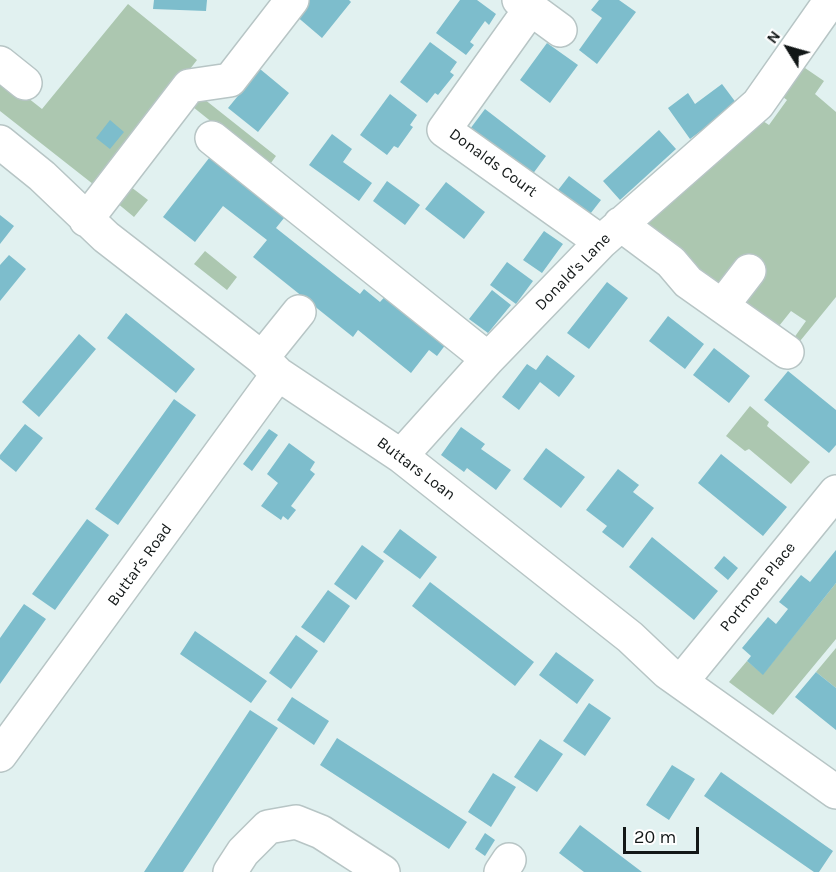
<!DOCTYPE html>
<style>
body{margin:0}
#map{position:relative;width:836px;height:872px;overflow:hidden;background:#e1f1f0;font-family:Karla,sans-serif}
canvas{display:block}
.north{position:absolute;left:758px;top:18px;width:60px;height:60px;-webkit-text-stroke:4px #fff;paint-order:stroke;rotate:307deg;font-size:16px;font-weight:700;line-height:24px;text-align:center;color:#121717}
.north::after{content:'';display:block;margin:auto;width:21px;height:27px;background:#121717;clip-path:polygon(50% 0,100% 100%,50% 72%,0 100%)}
.scale{position:absolute;left:623px;top:827px;width:76px;height:27px;box-sizing:border-box;border:3px solid #121717;border-top:0;padding-left:8px;font-size:18px;line-height:21px;white-space:nowrap;color:#121717;-webkit-text-stroke:4px #fff;paint-order:stroke}
</style>
<div id="map">
<canvas width="836" height="872"></canvas>
<div class="north">N</div>
<div class="scale">20 m</div>
</div>
<script>
const c = document.querySelector('canvas').getContext('2d');
c.lineJoin = 'round';
function paint(path, color) { c.fillStyle = color; c.fill(path, 'evenodd'); }
const toPath = rows => new Path2D(rows.map(r => 'M' + r).join(''));
function trace(path, color, width, dash) { c.strokeStyle = color; c.lineWidth = width; c.lineCap = dash ? 'butt' : 'round'; c.setLineDash(dash || []); c.stroke(path); }
function label(font, color, halo, rows, align = 'center') {
  c.font = font + ' Karla,sans-serif'; c.lineWidth = 4.5; c.setLineDash([]); c.textBaseline = 'middle'; c.strokeStyle = halo; c.fillStyle = color; for (const [text, x, y, turn = 0] of rows) {
    c.save(); c.translate(x, y); c.rotate((+turn || 0) * Math.PI / 180); c.textAlign = isNaN(turn) ? turn : align; if (halo) c.strokeText(text, 0, 0); c.fillText(text, 0, 0); c.restore();
  }
}
paint(toPath([
 [128,4,197,60,98,188,0,111,0,76,42,109],
 [805,68,824,81,815,94,836,112,836,297,796,346,791,342,806,321,791,311,779,326,747,303,749,288,708,282,643,228,722,155,757,117,769,125,787,100,776,92,788,75],
 [204,99,276,156,268,167,193,107,131,187,148,200,134,217,111,198,185,104],
 [205,251,237,277,227,290,194,264],
 [750,406,769,422,767,426,810,462,791,484,749,449,745,451,726,436],
 [836,583,836,639,773,715,729,682,747,661,763,674],
 [836,648,836,688,816,672]
]), '#acc7b0');
paint(toPath([
 [154,0,207,0,206,11,153,9],
 [307,0,349,0,351,2,322,38,295,15],
 [460,0,477,0,496,14,489,25,485,21,470,42,474,45,466,55,436,33],
 [599,0,619,0,636,12,597,64,579,50,602,18,591,10],
 [430,42,457,62,450,72,454,75,438,95,435,93,427,103,400,82],
 [547,43,578,65,550,103,520,80],
 [260,69,289,93,258,132,228,108],
 [722,84,737,104,690,139,668,108,688,93,695,104],
 [390,94,417,115,410,125,413,127,398,148,394,146,387,155,360,135],
 [485,109,546,156,532,175,470,129],
 [110,120,124,132,110,149,96,138],
 [659,130,676,149,620,200,603,181],
 [332,134,352,149,343,162,372,183,359,201,309,165],
 [213,153,292,208,276,228,343,281,360,294,364,289,380,302,389,292,449,340,437,356,429,350,411,373,358,330,353,337,253,257,267,240,223,206,195,242,163,217],
 [569,176,601,200,587,218,555,194],
 [387,181,420,205,405,225,373,201],
 [446,182,485,212,464,239,425,209],
 [0,215,14,226,0,244],
 [544,231,563,244,542,273,523,260],
 [9,255,26,269,0,301,0,265],
 [507,262,533,281,516,304,490,285],
 [607,282,628,298,589,349,567,333],
 [492,290,511,305,488,333,469,319],
 [126,313,195,369,176,393,107,338],
 [668,316,704,344,685,369,649,341],
 [79,334,96,349,39,417,22,402],
 [714,348,750,376,729,403,693,375],
 [547,355,575,376,559,397,540,382,519,410,502,397,527,364,536,370],
 [788,371,836,410,836,445,829,453,764,400],
 [174,399,196,415,118,525,95,509],
 [25,424,43,438,16,472,0,459,0,455],
 [461,427,485,444,481,449,511,470,496,490,467,468,464,472,441,455],
 [269,429,278,435,252,471,243,464],
 [289,443,315,462,310,470,315,474,291,506,296,510,288,520,283,516,281,520,261,506,278,483,267,474],
 [546,448,585,477,561,508,523,479],
 [721,454,787,507,763,536,698,483],
 [618,469,639,485,633,492,654,508,623,548,602,532,607,526,586,510],
 [87,519,109,535,55,610,32,594],
 [400,529,437,557,420,579,383,552],
 [652,537,718,591,694,620,629,567],
 [362,545,384,561,356,600,334,584],
 [836,550,836,583,763,675,747,661,751,656,742,648,768,617,776,624,788,609,779,602,801,575,810,582],
 [724,556,738,568,728,580,714,568],
 [430,582,534,662,515,686,412,606],
 [328,590,350,606,324,643,301,627],
 [24,604,46,619,0,684,0,638],
 [195,631,267,681,251,703,180,654],
 [296,635,318,651,291,689,269,673],
 [556,652,594,680,577,704,539,675],
 [816,672,836,688,836,730,795,697],
 [292,697,329,721,314,745,277,720],
 [589,703,611,718,585,756,563,741],
 [250,710,278,728,183,872,144,872],
 [337,738,467,822,449,849,320,765],
 [540,739,563,754,537,792,514,777],
 [672,765,695,779,669,820,646,805],
 [721,772,833,851,819,872,814,872,704,796],
 [493,773,516,787,491,827,468,812],
 [580,825,642,872,584,872,559,853],
 [485,833,495,840,485,856,475,849]
]), '#7dbdcc');
const minor = toPath([
 [519,0,560,30],
 [531,8,444,130,601,242],
 [0,63,25,83],
 [212,138,488,359],
 [0,142,42,176,106,237,262,358,278,374,401,456,630,637,667,672,836,792],
 [86,220,189,86,230,80,292,0],
 [620,224,671,262,688,282,787,352],
 [722,306,749,271],
 [262,358,299,312],
 [401,456,488,359,601,242,758,104,831,0],
 [681,682,836,492],
 [0,755,278,374],
 [230,872,243,852,268,827,296,822,321,832,383,872],
 [501,872,509,860]
]);
trace(minor, '#b7c5c5', 36);
trace(minor, '#fff', 33);
label('16px', '#121717', '#fff', [
 ["Donalds Court",493,163,36],
 ["Donald's Lane",573,272,-46],
 ["Buttars Loan",416,469,37],
 ["Buttar's Road",140,565,-54],
 ["Portmore Place",758,587,-51]
]);
</script>
